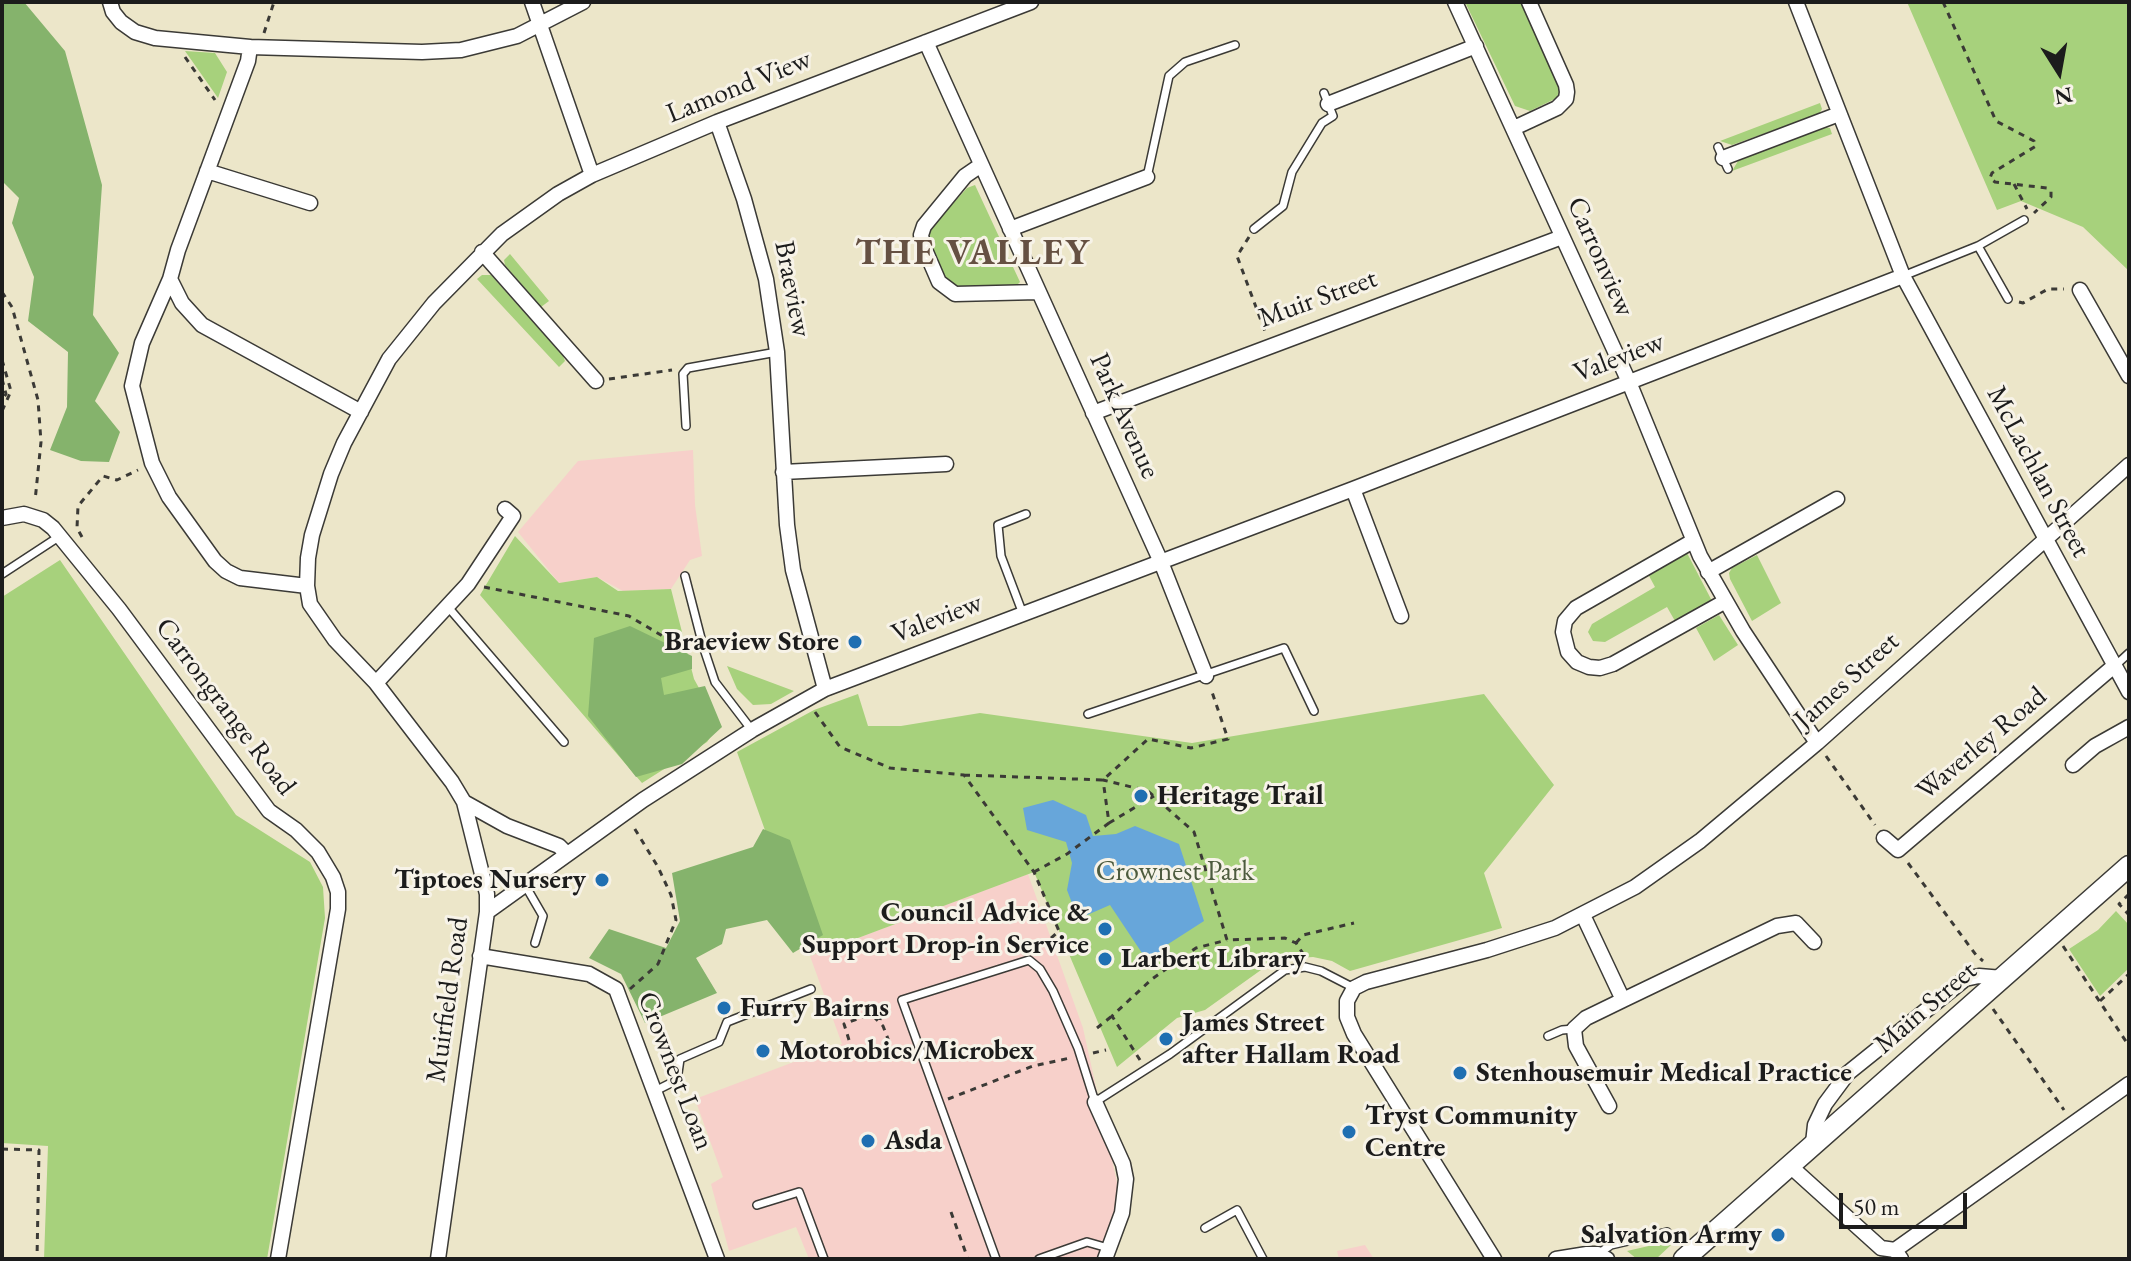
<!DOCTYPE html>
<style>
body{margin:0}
#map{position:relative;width:2131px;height:1261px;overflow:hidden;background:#ece6c9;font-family:"EB Garamond",serif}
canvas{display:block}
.frame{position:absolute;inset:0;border:4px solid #1c1c1c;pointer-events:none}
.north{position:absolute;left:2019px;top:32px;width:80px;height:80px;-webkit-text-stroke:6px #f7f3e8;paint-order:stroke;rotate:169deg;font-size:22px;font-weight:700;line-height:32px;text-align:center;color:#1c1c1c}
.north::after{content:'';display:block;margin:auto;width:28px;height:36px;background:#1c1c1c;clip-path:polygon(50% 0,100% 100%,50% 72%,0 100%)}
.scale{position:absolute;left:1839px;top:1193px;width:128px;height:36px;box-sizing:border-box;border:4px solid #1c1c1c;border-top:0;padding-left:10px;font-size:24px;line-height:28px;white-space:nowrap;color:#1c1c1c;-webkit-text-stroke:6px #f7f3e8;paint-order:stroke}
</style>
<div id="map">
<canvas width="2131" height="1261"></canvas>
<div class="frame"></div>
<div class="north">N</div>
<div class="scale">50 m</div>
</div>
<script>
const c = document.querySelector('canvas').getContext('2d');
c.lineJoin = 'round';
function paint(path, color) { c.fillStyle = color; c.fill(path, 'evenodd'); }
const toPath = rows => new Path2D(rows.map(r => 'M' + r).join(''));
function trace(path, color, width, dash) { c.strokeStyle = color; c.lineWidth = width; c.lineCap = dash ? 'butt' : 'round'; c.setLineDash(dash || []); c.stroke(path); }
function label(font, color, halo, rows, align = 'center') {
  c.font = font + ' "EB Garamond",serif'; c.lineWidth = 6; c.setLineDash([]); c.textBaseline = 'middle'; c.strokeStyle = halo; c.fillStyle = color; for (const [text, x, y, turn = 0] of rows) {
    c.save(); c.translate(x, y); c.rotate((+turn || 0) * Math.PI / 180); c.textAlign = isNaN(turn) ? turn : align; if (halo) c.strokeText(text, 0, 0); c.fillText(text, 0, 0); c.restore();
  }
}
paint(toPath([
 [693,450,695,505,702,556,690,560,671,589,623,591,597,577,559,583,518,532,578,461],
 [1028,874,1083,1028,1118,1187,1109,1259,809,1259,796,1227,729,1251,711,1184,723,1177,695,1099,842,1044,810,956],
 [1365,1245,1374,1259,1339,1259,1337,1251]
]), '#f7d0ca');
paint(toPath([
 [1465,2,1521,2,1559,86,1559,97,1530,111,1515,106],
 [1907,2,2129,2,2129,271,2083,227,2021,201,1997,210],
 [185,51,215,53,227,72,218,98],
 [1820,103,1822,109,1819,114,1732,145,1720,141],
 [1824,127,1830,128,1832,134,1732,171,1738,161],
 [975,185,1020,282,1016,286,955,287,943,277,929,241,929,234,932,227,967,188],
 [510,254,549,301,541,307,505,265,504,260],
 [482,275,491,275,563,356,565,361,559,367,477,279],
 [515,536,559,583,597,577,618,591,671,589,694,679,715,717,714,732,707,742,642,783,480,595],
 [1687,553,1712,601,1675,621,1667,607,1605,642,1593,641,1588,632,1592,624,1655,587,1648,574],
 [1757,555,1781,603,1752,621,1730,579,1729,573,1732,568],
 [60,560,236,815,310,862,323,887,325,918,267,1259,44,1259,48,1146,2,1143,2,597],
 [1719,615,1738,645,1714,661,1696,628],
 [727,666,794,691,771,704,753,705,737,689],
 [858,694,868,726,901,726,980,713,1192,743,1484,694,1554,785,1484,873,1502,928,1350,971,1332,961,1313,957,1284,959,1261,970,1205,1010,1177,1018,1117,1067,1034,872,810,956,737,752,814,710],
 [2116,911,2129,925,2129,968,2100,996,2069,949,2098,930],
 [1666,1242,1671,1245,1656,1259,1637,1259,1627,1251]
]), '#a7d17c');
paint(toPath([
 [2,2,24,2,65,51,102,185,93,315,119,353,95,401,120,432,109,462,81,461,50,450,67,407,68,352,28,321,34,277,12,223,19,198,2,181],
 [630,626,692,656,692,669,661,678,664,695,705,686,722,727,682,764,636,777,588,716,594,638],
 [763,829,790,840,823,935,793,953,767,920,726,929,722,944,696,958,717,993,645,1023,621,974,589,958,609,929,666,948,680,921,672,873,753,847]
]), '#85b36c');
paint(toPath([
 [1053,800,1086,815,1093,836,1116,834,1135,826,1179,844,1204,921,1162,948,1152,968,1110,905,1078,919,1067,890,1072,863,1066,842,1027,830,1023,808]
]), '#67a6da');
const lane = toPath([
 [1718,147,1728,169],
 [1147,177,1169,76,1185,62,1235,45],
 [1254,229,1283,206,1292,172,1322,123,1333,116,1324,93],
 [1978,246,2008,299],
 [1903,276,1978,246,2024,220],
 [686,426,683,374,688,368,777,352],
 [2,574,60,536],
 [685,576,703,646,715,682,751,729],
 [448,607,564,742],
 [1023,614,1001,556,998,525,1026,514],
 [2116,665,2129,653],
 [1088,714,1284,648,1314,711],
 [525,885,543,916,535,943],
 [1548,1036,1562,1030,1574,1029],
 [655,1091,677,1080,680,1059,719,1042,727,1022,811,989],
 [757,1205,799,1192,824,1259],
 [1205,1228,1237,1210,1263,1259],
 [1598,1254,1611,1245,1667,1232],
 [996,1259,902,1000,1029,960,1040,969,1053,991,1078,1048,1095,1102,1170,1054,1285,970,1305,967,1321,971,1354,988],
 [1039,1259,1087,1242,1108,1248]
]);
const street = toPath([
 [110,2,113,12,121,22,135,32,155,38,250,47,422,52,461,50,517,36,583,2],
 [532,2,592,175],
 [1455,2,1629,382,1700,556,1743,631,1817,743],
 [1796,2,1903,276,2129,692],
 [926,42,1161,562,1206,676],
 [250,47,248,61,178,250,170,279,182,303,202,325,361,412],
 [1328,104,1476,46],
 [717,122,744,199,766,279,777,352,787,525,793,570,825,689],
 [1514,128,1557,108,1566,99,1567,92,1566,85,1529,2],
 [1723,158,1839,114],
 [981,165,965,176,924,226,921,235,923,245,939,282,955,294,1038,292],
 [207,171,310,203],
 [1010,229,1147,177],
 [482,252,596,381],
 [170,279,142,343,132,386,152,463,169,497,215,561,226,571,240,578,307,586],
 [2080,290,2129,376],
 [1093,413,1562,237],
 [783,472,946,464],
 [1353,489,1401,616],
 [2,518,24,514,43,520,53,528,119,609,269,811,296,830,318,852,333,877,338,892,338,909,278,1259],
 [1693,541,1576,608,1565,621,1563,632,1568,652,1577,662,1589,667,1600,668,1613,664,1724,602],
 [1708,572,1837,499],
 [376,683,468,584,513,516,505,509],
 [2073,765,2095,746,2129,727],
 [464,802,507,826,559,846,567,854],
 [1884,838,1898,850,2114,666],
 [487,912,643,800,752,730,825,689,1353,489,1903,276],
 [1583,915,1623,1000,1777,926,1796,923,1814,942],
 [480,956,589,974,616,989,717,1259],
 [1095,1102,1123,1164,1126,1179,1122,1213,1105,1259],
 [1609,1106,1576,1046,1574,1029,1586,1018,1623,1000],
 [1813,1143,1815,1125,1825,1104,1848,1073,1965,979,1979,976,2003,978],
 [1789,1165,1881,1248,1895,1250,1901,1259],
 [1895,1250,2129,1084],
 [438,1259,487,912,487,894,464,802,452,782,376,683,335,640,310,604,307,586,308,558,312,535,331,474,344,443,389,359,434,303,502,234,558,194,592,175,717,122,1031,2],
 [1494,1259,1354,1034,1347,1017,1347,1001,1354,988,1366,982,1487,950,1555,928,1635,887,1700,841,1817,743,2129,465],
 [1556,1259,1587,1254,1598,1254,1607,1259]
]);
const secondary = toPath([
 [1684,1259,2129,866]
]);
trace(lane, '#3b3a36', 10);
trace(street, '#3b3a36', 17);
trace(secondary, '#3b3a36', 23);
trace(toPath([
 [1943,2,1996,121,2034,141,2036,146,1992,173,1990,178,1995,182,2047,188,2051,191,2051,197,2034,213],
 [264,33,274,2],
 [185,57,215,100],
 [2014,184,2027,209],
 [1249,237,1237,256,1266,334],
 [2,292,12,307,38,400,41,442,35,501],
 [2019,302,2023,303,2048,289,2064,289],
 [2,360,11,391,2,411],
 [2,379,6,394,2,400],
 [609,379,672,370],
 [82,537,77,528,78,506,103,476,117,480,138,470],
 [484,587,629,616,686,650,691,649],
 [815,712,840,747,890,768,964,775,1034,872,1059,931,1038,950],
 [1826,756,1875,825],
 [964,775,1103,780,1148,739,1191,748,1228,739,1212,692],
 [1109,823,1154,796],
 [1908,863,1976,955,1983,961],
 [1034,872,1067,854,1109,823,1103,780,1148,791,1194,832,1227,940,1285,938,1296,943,1304,955],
 [2129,894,2119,904,2129,915],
 [1296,943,1303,935,1354,923],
 [2063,946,2129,1046],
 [630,989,658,964,676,920,671,895,658,867,633,826],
 [2100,1001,2129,974],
 [1993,1009,2064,1110],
 [880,1020,882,1008],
 [1097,1028,1112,1016],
 [849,1040,844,1024,868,1015,874,1017,883,1026,895,1057],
 [1093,1053,1106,1050],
 [1140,1060,1112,1016,1152,979,1196,948,1227,940],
 [948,1099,1033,1066,1070,1058],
 [2,1149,39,1150,37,1259],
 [951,1212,968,1259]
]), '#3b3a36', 3, [6, 6]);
trace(lane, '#fff', 7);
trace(street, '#fff', 14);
trace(secondary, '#fff', 20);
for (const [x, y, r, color] of [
 [855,642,8,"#1f6fb2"],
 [1141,796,8,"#1f6fb2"],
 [602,880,8,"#1f6fb2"],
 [1105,929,8,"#1f6fb2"],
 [1105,959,8,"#1f6fb2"],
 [724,1008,8,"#1f6fb2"],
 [1166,1039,8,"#1f6fb2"],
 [763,1051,8,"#1f6fb2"],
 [1460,1073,8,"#1f6fb2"],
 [1349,1132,8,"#1f6fb2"],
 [868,1141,8,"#1f6fb2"],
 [1778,1235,8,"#1f6fb2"]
]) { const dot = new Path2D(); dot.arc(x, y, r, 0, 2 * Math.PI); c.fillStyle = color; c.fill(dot); trace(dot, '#f7f3e8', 3); }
label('28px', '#1c1c1c', '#f7f3e8', [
 ["Lamond View",739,87,-22],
 ["Carronview",1600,257,66],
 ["Braeview",792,289,79],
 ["Muir Street",1318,299,-20],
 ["Valeview",1619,358,-21],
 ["Park Avenue",1124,416,66],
 ["McLachlan Street",2038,472,62],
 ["Valeview",937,619,-21],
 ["James Street",1847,681,-42],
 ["Carrongrange Road",225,707,53],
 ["Waverley Road",1982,744,-40],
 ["Muirfield Road",448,1000,-82],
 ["Main Street",1926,1008,-41],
 ["Crownest Loan",675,1071,69]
]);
label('bold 28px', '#1c1c1c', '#f7f3e8', [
 ["Braeview Store",839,642,"right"],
 ["Heritage Trail",1157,796],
 ["Tiptoes Nursery",586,880,"right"],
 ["Council Advice &",1089,913,"right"],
 ["Support Drop-in Service",1089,945,"right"],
 ["Larbert Library",1121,959],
 ["Furry Bairns",740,1008],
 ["James Street",1182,1023],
 ["after Hallam Road",1182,1055],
 ["Motorobics/Microbex",779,1051],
 ["Stenhousemuir Medical Practice",1476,1073],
 ["Tryst Community",1365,1116],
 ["Centre",1365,1148],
 ["Asda",884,1141],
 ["Salvation Army",1762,1235,"right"]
], 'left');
label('28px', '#4d5b3e', '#f7f3e8', [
 ["Crownest Park",1175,872]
]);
c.letterSpacing = '2px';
label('bold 36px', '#655042', '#f7f3e8', [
 ["THE VALLEY",973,254]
]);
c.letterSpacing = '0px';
</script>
